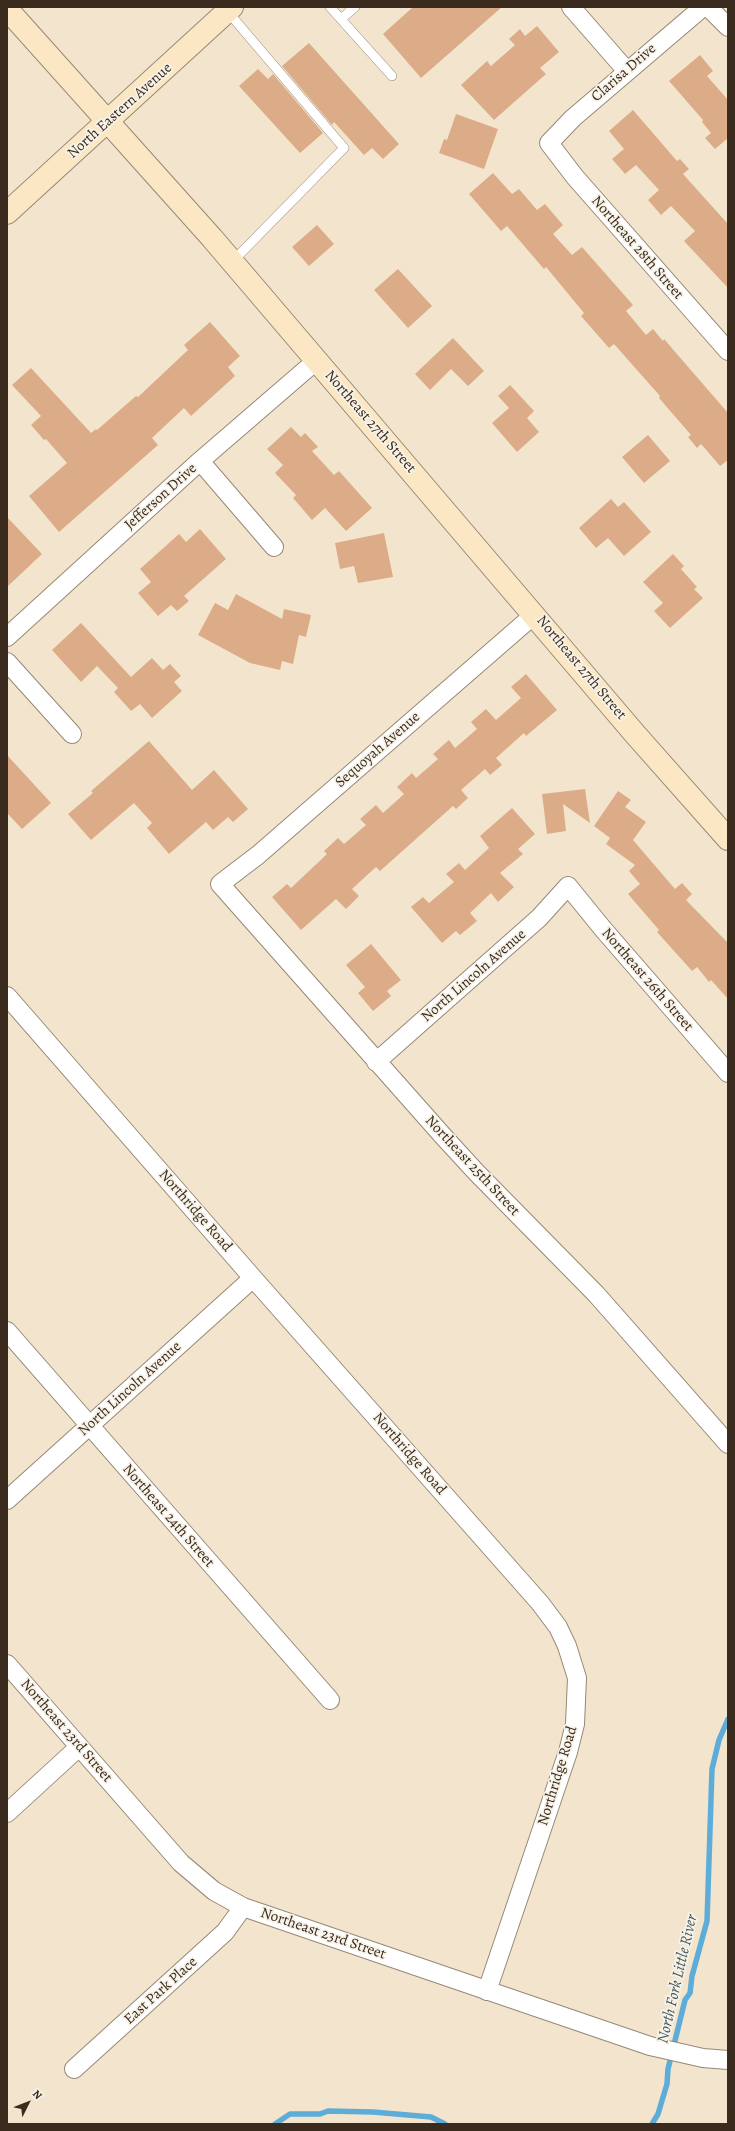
<!DOCTYPE html>
<style>
body{margin:0}
#map{position:relative;width:735px;height:2131px;overflow:hidden;background:#f3e5cd;font-family:Alegreya,serif}
canvas{display:block}
.frame{position:absolute;inset:0;border:8px solid #3b2a1e;pointer-events:none}
.north{position:absolute;left:8px;top:2083px;width:40px;height:40px;-webkit-text-stroke:3px #f7f3e8;paint-order:stroke;rotate:48deg;font-size:11px;font-weight:700;line-height:16px;text-align:center;color:#3b2a1e}
.north::after{content:'';display:block;margin:auto;width:14px;height:18px;background:#3b2a1e;clip-path:polygon(50% 0,100% 100%,50% 72%,0 100%)}
</style>
<div id="map">
<canvas width="735" height="2131"></canvas>
<div class="frame"></div>
<div class="north">N</div>
</div>
<script>
const c = document.querySelector('canvas').getContext('2d');
c.lineJoin = 'round';
const toPath = rows => new Path2D(rows.map(r => 'M' + r).join(''));
function trace(path, color, width, dash) { c.strokeStyle = color; c.lineWidth = width; c.lineCap = dash ? 'butt' : 'round'; c.setLineDash(dash || []); c.stroke(path); }
function paint(path, color) { c.fillStyle = color; c.fill(path, 'evenodd'); }
function label(font, color, halo, rows, align = 'center') {
  c.font = font + ' Alegreya,serif'; c.lineWidth = 3.5; c.setLineDash([]); c.textBaseline = 'middle'; c.strokeStyle = halo; c.fillStyle = color; for (const [text, x, y, turn = 0] of rows) {
    c.save(); c.translate(x, y); c.rotate((+turn || 0) * Math.PI / 180); c.textAlign = isNaN(turn) ? turn : align; if (halo) c.strokeText(text, 0, 0); c.fillText(text, 0, 0); c.restore();
  }
}
trace(toPath([
 [275,2124,290,2114,320,2114,328,2111,373,2112,431,2117,445,2124],
 [652,2124,658,2114,667,2084,668,2069,685,2000,690,1993,692,1976,707,1921,712,1769,719,1740,728,1719]
]), '#5eacd8', 5.5);
paint(toPath([
 [413,7,502,7,421,78,383,34],
 [537,26,559,52,540,68,546,74,494,120,461,85,487,61,491,66,515,45,509,39,520,29,525,36],
 [309,43,399,144,383,159,372,148,364,155,334,122,332,125,282,66],
 [700,55,713,71,707,76,728,100,728,138,715,149,705,138,711,133,702,122,703,120,669,81],
 [258,69,268,79,273,74,323,133,300,153,239,86],
 [633,110,677,161,680,159,689,169,683,174,728,224,728,288,684,241,695,231,671,206,661,215,648,200,659,190,636,165,625,174,612,159,624,149,609,131],
 [456,114,498,129,484,169,439,153,444,139,447,140],
 [493,173,512,194,519,189,537,210,545,204,563,225,553,234,572,255,582,247,633,305,626,311,646,335,653,329,663,341,664,339,728,413,728,460,720,466,701,444,697,448,688,437,691,435,659,398,660,396,614,344,609,348,581,316,584,313,546,267,544,269,507,226,501,231,469,194],
 [317,225,334,244,309,266,292,247],
 [398,269,432,306,408,328,374,290],
 [210,322,240,356,228,367,235,376,191,416,184,408,152,438,158,445,59,532,29,496,67,463,46,439,44,440,31,425,41,416,12,385,31,368,91,433,96,429,97,430,136,396,138,397,188,350,184,345],
 [453,338,484,371,468,386,451,369,430,390,415,374],
 [510,385,534,411,527,418,539,432,517,452,492,423,509,408,498,396],
 [291,427,301,437,305,433,318,447,312,451,334,475,339,471,372,508,346,531,325,508,312,520,293,498,296,495,275,473,283,465,267,449],
 [648,435,670,461,644,483,622,457],
 [611,499,618,507,624,502,651,532,624,556,608,538,596,548,579,528],
 [7,517,42,554,7,587],
 [200,529,226,559,184,596,189,601,177,611,171,605,158,616,138,593,151,582,140,569,179,534,186,542],
 [384,533,393,577,358,583,354,566,340,569,335,543],
 [673,554,684,566,681,569,697,587,694,589,703,598,670,628,654,611,663,603,643,582],
 [236,594,282,619,284,609,311,615,306,637,299,635,293,664,282,661,280,670,250,663,198,635,215,603,228,610],
 [81,623,131,677,152,658,163,670,170,664,181,676,174,682,182,691,152,718,140,704,131,711,114,692,118,688,97,666,81,682,52,650],
 [526,674,557,710,526,736,524,733,496,758,502,765,490,775,485,769,461,790,468,798,456,809,453,806,380,871,376,867,352,889,359,896,346,909,336,899,301,930,272,897,287,884,291,888,327,854,324,851,338,838,344,844,366,825,360,819,376,805,383,813,404,794,397,787,412,773,416,778,438,759,433,754,449,740,455,748,477,729,471,722,486,709,496,720,521,698,511,687],
 [149,741,192,790,214,770,248,809,233,822,228,817,213,830,206,822,169,854,147,828,152,823,134,803,91,840,68,814,93,793,91,791],
 [7,755,51,803,22,829,7,813],
 [585,789,590,823,563,804,566,831,547,834,542,794],
 [618,791,631,800,625,807,646,822,633,840,675,889,682,883,692,894,686,900,728,943,728,999,711,980,709,982,697,967,692,971,657,932,659,930,628,894,640,884,629,871,635,865,606,844,610,838,594,826],
 [512,808,535,834,518,849,523,854,500,873,514,887,498,902,491,893,470,913,477,921,460,935,456,931,442,943,411,907,423,897,429,903,454,882,446,874,459,863,465,870,489,848,480,836],
 [371,944,401,980,387,991,391,996,373,1011,358,993,365,987,346,965]
]), '#dcac88');
const lane = toPath([
 [330,7,392,76],
 [228,12,344,148,233,261],
 [341,19,355,7]
]);
const street = toPath([
 [571,7,626,70],
 [703,7,573,118,549,143,575,177,728,351],
 [708,7,728,27],
 [200,461,274,547],
 [535,614,258,855,220,884,443,1136,476,1172,596,1294,728,1444],
 [7,637,200,461,317,360],
 [7,662,72,734],
 [7,996,253,1278,540,1603,558,1627,567,1646,577,1678,575,1724,568,1752,487,1991],
 [376,1062,539,918,568,886,603,929,728,1073],
 [7,1331,330,1700],
 [7,1500,253,1278],
 [7,1664,181,1863,214,1891,243,1907,650,2046,703,2058,728,2060],
 [7,1813,79,1747],
 [74,2069,225,1932,243,1907]
]);
const secondary = toPath([
 [7,9,212,238,635,734,728,839],
 [7,213,232,7]
]);
trace(lane, '#978876', 10);
trace(street, '#978876', 20);
trace(secondary, '#978876', 24);
trace(lane, '#fff', 9);
trace(street, '#fff', 18);
trace(secondary, '#fbe7c3', 22);
label('15px', '#3b2a1e', '#f7f3e8', [
 ["Clarisa Drive",624,73,-41],
 ["North Eastern Avenue",120,111,-42],
 ["Northeast 28th Street",637,248,49],
 ["Northeast 27th Street",370,422,49],
 ["Jefferson Drive",161,497,-42],
 ["Northeast 27th Street",581,668,50],
 ["Sequoyah Avenue",378,750,-41],
 ["North Lincoln Avenue",474,976,-41],
 ["Northeast 26th Street",647,980,49],
 ["Northeast 25th Street",472,1166,47],
 ["Northridge Road",195,1211,49],
 ["North Lincoln Avenue",130,1389,-42],
 ["Northridge Road",409,1454,49],
 ["Northeast 24th Street",168,1516,49],
 ["Northeast 23rd Street",66,1731,49],
 ["Northridge Road",558,1776,-73],
 ["Northeast 23rd Street",323,1934,19],
 ["East Park Place",161,1991,-42]
]);
label('italic 16px', '#47585f', '#f7f3e8', [
 ["North Fork Little River",678,1979,-77]
]);
</script>
